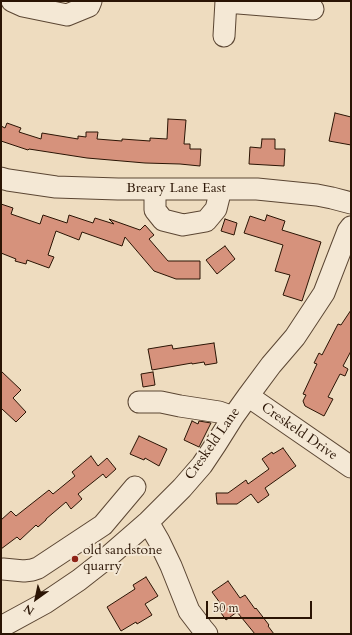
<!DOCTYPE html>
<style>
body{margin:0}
#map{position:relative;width:352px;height:635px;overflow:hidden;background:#eedcbf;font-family:Cardo,serif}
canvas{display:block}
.frame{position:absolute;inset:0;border:2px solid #2a1404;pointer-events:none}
.north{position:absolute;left:16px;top:579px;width:40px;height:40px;-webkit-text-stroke:3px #f4e8d5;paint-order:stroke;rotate:213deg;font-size:11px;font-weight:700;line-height:16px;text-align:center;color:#2a1404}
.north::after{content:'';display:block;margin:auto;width:14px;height:18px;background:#2a1404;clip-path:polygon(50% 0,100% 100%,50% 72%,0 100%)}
.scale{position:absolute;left:206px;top:601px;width:106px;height:18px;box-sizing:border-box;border:2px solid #2a1404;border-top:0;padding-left:5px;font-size:12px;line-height:14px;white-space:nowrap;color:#2a1404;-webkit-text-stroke:3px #f4e8d5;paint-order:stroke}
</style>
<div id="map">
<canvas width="352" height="635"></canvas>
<div class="frame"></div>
<div class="north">N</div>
<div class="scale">50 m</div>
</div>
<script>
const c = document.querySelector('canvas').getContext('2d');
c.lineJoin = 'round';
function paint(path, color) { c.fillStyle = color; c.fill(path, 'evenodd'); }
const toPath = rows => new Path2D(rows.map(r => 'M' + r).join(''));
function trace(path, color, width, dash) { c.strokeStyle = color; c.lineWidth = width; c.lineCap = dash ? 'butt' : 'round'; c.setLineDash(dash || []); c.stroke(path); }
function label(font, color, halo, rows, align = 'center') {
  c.font = font + ' Cardo,serif'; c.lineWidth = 4; c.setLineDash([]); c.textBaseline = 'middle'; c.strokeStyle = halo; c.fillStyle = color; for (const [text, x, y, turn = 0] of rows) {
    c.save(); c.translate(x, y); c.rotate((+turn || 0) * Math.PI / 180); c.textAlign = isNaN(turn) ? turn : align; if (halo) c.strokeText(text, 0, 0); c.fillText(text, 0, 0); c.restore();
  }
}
const building = toPath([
 [335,113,351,117,351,145,329,141,335,113],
 [168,119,186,120,184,144,190,144,190,149,201,149,200,166,180,164,145,163,87,158,29,149,28,150,1,141,1,126,5,128,7,123,21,128,19,132,41,139,42,133,78,139,78,136,86,137,86,132,98,132,97,139,122,141,122,139,150,141,150,138,167,139,168,119],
 [262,139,275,139,275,149,285,149,284,166,249,164,250,147,261,148,262,139],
 [1,204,13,208,11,214,40,224,43,215,67,223,69,215,93,223,95,218,114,224,109,219,140,230,145,225,154,235,149,239,168,261,200,261,200,279,176,279,154,271,125,237,122,246,82,232,79,240,56,231,48,255,54,257,49,268,27,260,26,264,15,261,16,259,1,253,1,204],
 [267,215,285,221,282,230,321,242,302,301,283,295,290,275,275,271,283,245,244,233,250,216,265,221,267,215],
 [225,219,237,223,234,235,221,231,225,219],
 [225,246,235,259,217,274,206,260,225,246],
 [351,310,351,351,343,366,348,369,345,376,340,374,328,397,333,399,324,416,305,406,303,401,306,395,303,394,317,364,314,363,319,353,322,355,338,324,341,325,351,310],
 [214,343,217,363,205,365,204,362,192,364,192,363,152,370,148,349,172,345,173,349,214,343],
 [1,371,21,390,13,398,26,412,16,422,2,409,1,410,1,371],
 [153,372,155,385,143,387,141,374,153,372],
 [192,421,198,424,199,421,211,423,199,447,184,440,192,421],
 [139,436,167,449,159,466,145,458,144,460,130,454,139,436],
 [283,448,296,466,265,488,269,495,258,503,251,494,237,504,217,504,216,493,228,493,246,480,248,484,269,469,262,459,272,452,273,454,283,448],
 [91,456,98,466,107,458,116,469,106,478,103,474,78,494,82,499,71,509,66,502,46,519,46,520,38,527,36,525,20,540,17,537,1,549,1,520,11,511,16,516,49,490,53,494,75,476,72,472,91,456],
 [146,577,158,596,145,604,152,615,137,624,136,622,121,631,107,607,135,589,133,585,146,577],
 [228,581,240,598,245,595,255,609,256,608,269,625,268,626,274,634,255,634,237,612,226,620,219,610,223,607,212,592,228,581]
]);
paint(building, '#d6927c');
trace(building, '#2a1404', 1);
const minor = toPath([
 [12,1,23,6,67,15,89,6,91,1],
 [226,2,313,9],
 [224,36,226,1],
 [1,178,8,180,56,187,118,189,257,189,317,195,332,198,351,203],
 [155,189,155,210,163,220,183,225,206,221,216,209,221,189],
 [248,396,351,467],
 [139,402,161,402,180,406,219,412,233,417],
 [148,522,159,541,171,566,189,611,202,628,207,634],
 [3,569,24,571,32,570,38,568,103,525,135,487],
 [1,627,45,603,79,580,102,562,148,522,182,488,202,465,216,444,233,417,248,396,271,365,295,337,324,293,348,231,351,227]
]);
trace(minor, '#5b4633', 23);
trace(minor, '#f4e8d5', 21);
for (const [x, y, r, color] of [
 [75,559,4,"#8f2418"]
]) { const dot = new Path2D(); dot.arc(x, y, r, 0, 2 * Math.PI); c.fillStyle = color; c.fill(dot); trace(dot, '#f4e8d5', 1.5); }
label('14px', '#2a1404', '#f4e8d5', [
 ["Breary Lane East",176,189],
 ["Creskeld Drive",299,432,35],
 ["Creskeld Lane",213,444,-55]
]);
label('14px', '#2a1404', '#f4e8d5', [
 ["old sandstone",83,551],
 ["quarry",83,567]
], 'left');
</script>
